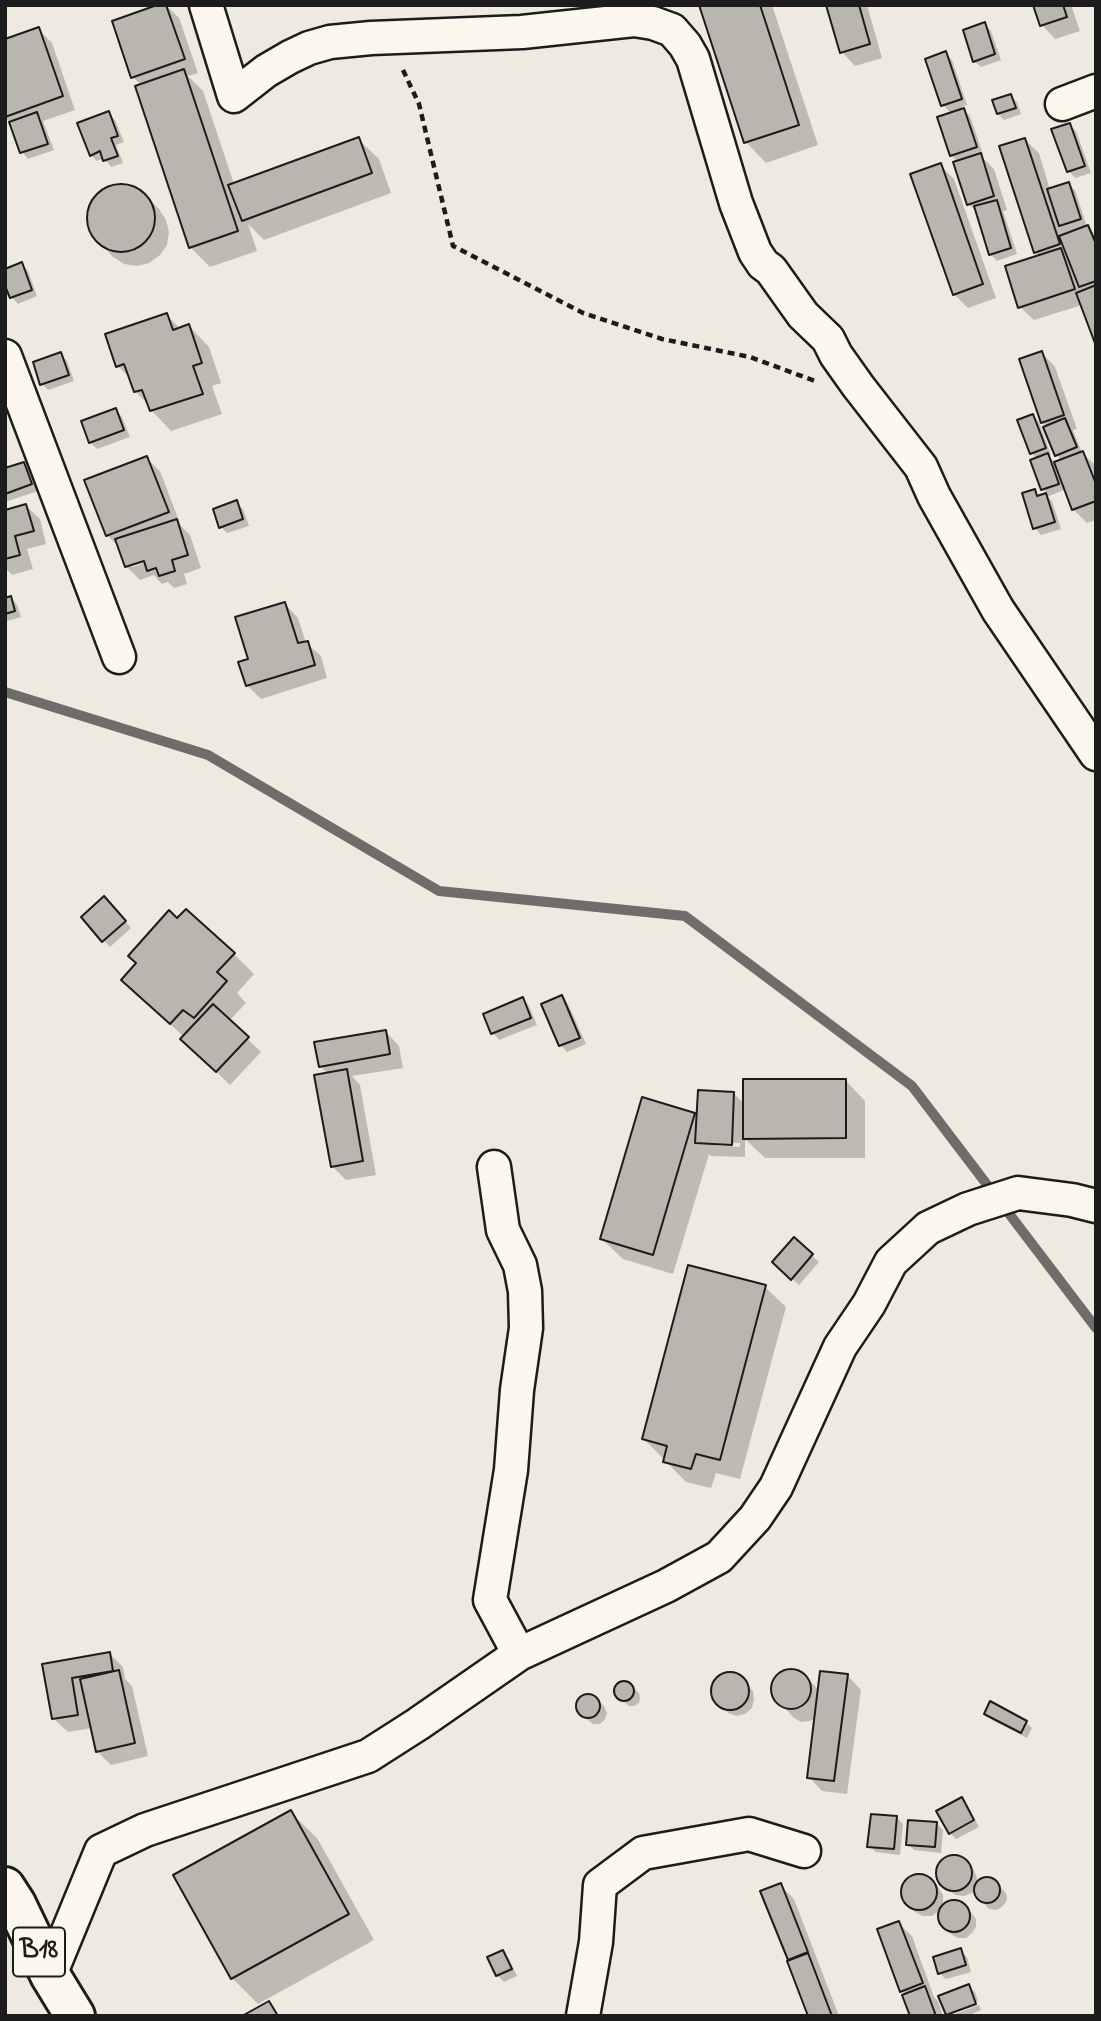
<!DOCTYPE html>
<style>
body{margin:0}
#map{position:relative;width:1101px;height:2021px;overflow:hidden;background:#eeeadf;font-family:"Indie Flower",sans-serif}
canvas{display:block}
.frame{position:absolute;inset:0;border:7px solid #1c1c1c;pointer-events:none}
</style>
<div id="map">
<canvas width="1101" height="2021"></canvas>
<div class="frame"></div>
</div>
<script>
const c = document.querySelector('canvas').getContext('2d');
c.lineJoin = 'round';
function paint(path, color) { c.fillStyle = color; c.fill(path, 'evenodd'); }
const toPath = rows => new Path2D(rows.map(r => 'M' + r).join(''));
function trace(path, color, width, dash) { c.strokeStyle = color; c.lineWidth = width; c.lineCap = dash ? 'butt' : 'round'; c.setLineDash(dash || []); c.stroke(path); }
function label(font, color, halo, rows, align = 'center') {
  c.font = font + ' "Indie Flower",sans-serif'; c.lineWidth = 5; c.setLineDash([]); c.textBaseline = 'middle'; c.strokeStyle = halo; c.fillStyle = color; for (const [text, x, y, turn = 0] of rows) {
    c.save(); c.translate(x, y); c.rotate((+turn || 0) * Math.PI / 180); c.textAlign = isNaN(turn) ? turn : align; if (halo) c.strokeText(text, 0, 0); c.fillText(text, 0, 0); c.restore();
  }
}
paint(toPath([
 [166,5,179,18,198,73,188,76,203,91,234,184,358,139,379,159,391,193,264,240,248,224,257,251,210,267,190,247,141,85,133,77],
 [701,5,772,5,818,145,766,163,746,142],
 [828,5,867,5,882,58,855,66,842,52],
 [1035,5,1071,5,1080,31,1055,39,1042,25],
 [985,24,991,31,1001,60,981,67,974,61],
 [38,29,52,43,75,110,43,121,54,150,28,159,22,152,11,123,5,117,5,41],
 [945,53,952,60,967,105,961,107,970,116,983,154,980,155,994,169,1007,210,1003,211,1017,254,997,261,990,254,978,214,969,204,958,162,952,156,939,118,952,114,943,105],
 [1010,96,1017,102,1021,114,1004,120,998,114],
 [108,113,115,120,124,142,116,145,123,163,111,167,104,158,97,161,91,155],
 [1069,125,1076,131,1091,173,1075,178,1069,171],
 [1025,140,1039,153,1050,190,1068,184,1075,190,1087,227,1096,235,1096,341,1082,305,1034,320,1020,307,1040,257,1035,252],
 [940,165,954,179,996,298,968,308,954,294],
 [120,185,133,188,144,195,159,209,166,220,169,232,167,245,160,255,149,263,137,266,124,264,113,257,91,232,88,219,90,207,97,196,108,189],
 [22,264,28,271,37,296,18,304,12,297,5,281],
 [166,315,181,329,189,326,209,347,221,383,212,386,222,414,171,431,151,410,149,405,135,391,131,379,118,366],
 [1042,353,1055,367,1077,429,1073,430,1082,453,1096,466,1096,520,1087,523,1074,510,1066,489,1047,497,1052,501,1061,529,1041,535,1035,528,1034,491,1040,496,1048,494,1043,489,1037,459,1032,453,1019,421,1033,416,1039,422,1051,455,1049,456,1055,463,1062,461,1057,455,1047,427,1042,422],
 [61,354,67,361,74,381,48,390,42,384],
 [116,410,122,417,130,437,97,449,91,443,83,422],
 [146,458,160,471,181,526,190,535,201,568,184,574,187,584,174,588,168,582,162,584,154,575,140,580,126,566,120,548,107,535],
 [152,557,153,560,132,567,132,563],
 [24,464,30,470,38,491,5,502,5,470],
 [236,502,243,509,249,526,227,533,221,527],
 [26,506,40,519,46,544,27,549,33,569,12,575,5,568,5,511],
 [11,598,17,605,21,617,7,621,5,619,5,600],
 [285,604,298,618,306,643,321,656,327,678,261,699,247,685,250,660],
 [111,905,131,928,110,947,103,940],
 [178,921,234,954,254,974,237,993,246,1003,229,1021,261,1052,230,1085,196,1052,184,1037,123,980],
 [562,997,568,1004,586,1044,567,1052,561,1045,543,1004],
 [523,999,529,1006,537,1025,499,1040,493,1033,485,1015],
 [386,1032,399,1046,403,1068,352,1076,360,1085,376,1175,346,1180,332,1166,328,1074,320,1066],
 [845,1080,865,1101,865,1158,765,1158,745,1139,745,1157,711,1156,709,1154,673,1274,623,1259,602,1239,695,1114,698,1118,733,1093,745,1104],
 [712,1142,740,1143,740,1147,712,1145],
 [795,1240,819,1262,799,1285,774,1262],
 [765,1287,786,1307,740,1479,716,1473,711,1488,686,1482,644,1439],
 [109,1653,123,1667,125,1679,132,1686,148,1756,111,1765,97,1751,92,1728,68,1732,54,1719,44,1666],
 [787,1670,795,1670,803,1674,820,1691,848,1676,861,1690,847,1794,822,1791,809,1777,816,1718,810,1721,801,1722,794,1718,774,1697,772,1689,774,1681,779,1674],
 [731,1674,739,1677,753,1691,754,1700,752,1708,745,1714,736,1716,728,1713,715,1699,713,1690,715,1682,722,1676],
 [621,1682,627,1682,639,1693,640,1698,639,1703,634,1706,629,1706,617,1696,615,1691,617,1686],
 [584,1696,591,1696,604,1706,607,1713,605,1719,600,1724,593,1724,580,1714,577,1707,579,1701],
 [986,1713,1026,1722,1032,1728,1027,1738,992,1720],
 [961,1799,968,1806,979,1827,956,1839,950,1833],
 [290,1812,317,1838,374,1940,258,2004,232,1978],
 [896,1817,903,1824,900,1855,876,1852,869,1846],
 [937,1824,943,1830,941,1853,914,1850,908,1844],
 [951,1857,960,1858,974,1870,977,1878,977,1883,986,1878,993,1880,1006,1893,1007,1900,1003,1906,997,1910,989,1909,977,1896,975,1888,972,1893,964,1896,956,1895,948,1890,941,1883,938,1875,939,1867,944,1860],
 [914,1876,923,1876,931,1880,938,1887,943,1895,943,1906,950,1902,958,1902,965,1905,976,1919,976,1927,972,1933,966,1938,958,1938,951,1934,940,1920,940,1910,932,1916,923,1916,915,1912,903,1897,902,1889,907,1881],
 [780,1885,794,1899,839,2016,810,2016,762,1892],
 [898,1923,912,1936,934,1997,938,2001,943,2016,912,2016,906,1995,902,1991],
 [960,1950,967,1957,971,1972,946,1979,939,1973],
 [503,1952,509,1959,517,1976,504,1982,497,1975],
 [968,1986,975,1992,978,2001,948,2013,948,2015,940,1997],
 [979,2005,981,2010,967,2016,950,2016]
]), '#0003');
trace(toPath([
 [5,692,208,755,439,891,685,916,912,1086,1096,1328]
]), '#6f6d69', 10);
const building = toPath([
 [157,5,166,5,185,59,131,78,112,21,157,5],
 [699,5,760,5,799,125,744,143,699,5],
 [826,5,859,5,870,44,840,53,826,5],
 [1033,5,1063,5,1067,17,1040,26,1033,5],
 [985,22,995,54,973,62,963,30,985,22],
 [39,27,63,96,5,117,5,39,39,27],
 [946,51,962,99,941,106,925,59,946,51],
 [184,69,238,231,189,248,135,86,184,69],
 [1011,94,1016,108,997,114,992,100,1011,94],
 [964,108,977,147,950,156,937,117,964,108],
 [109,111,118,136,111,138,118,156,103,161,100,151,90,156,77,123,109,111],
 [37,112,48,144,20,153,9,122,37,112],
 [1070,123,1085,166,1067,172,1051,129,1070,123],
 [359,137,372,173,242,221,228,185,359,137],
 [1025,138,1060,244,1034,253,999,146,1025,138],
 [981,153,994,196,967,205,953,162,981,153],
 [941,163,983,284,953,295,910,174,941,163],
 [1069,182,1081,219,1059,226,1047,189,1069,182],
 '87 218a34 34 0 1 1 68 0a34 34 0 1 1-68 0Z',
 [997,200,1011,248,989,255,974,206,997,200],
 [1088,225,1096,244,1096,281,1079,287,1059,236,1088,225],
 [1061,248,1075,289,1018,308,1005,266,1061,248],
 [22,262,32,290,10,298,5,286,5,269,22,262],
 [1096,285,1096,346,1076,293,1096,285],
 [167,313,173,330,189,324,202,363,193,366,203,394,150,411,142,390,134,392,124,364,116,367,105,334,167,313],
 [1042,351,1064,415,1041,423,1019,359,1042,351],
 [61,352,69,375,40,385,33,362,61,352],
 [116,408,124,430,89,443,81,421,116,408],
 [1033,414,1046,448,1030,454,1017,420,1033,414],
 [1065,418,1077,447,1055,456,1043,427,1065,418],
 [1083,451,1096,484,1096,501,1072,510,1054,462,1083,451],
 [1048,453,1059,484,1041,490,1030,460,1048,453],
 [147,456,169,512,106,536,84,480,147,456],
 [24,462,32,484,5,494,5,468,24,462],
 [1035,489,1037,496,1046,493,1055,522,1033,529,1022,493,1035,489],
 [237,500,243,519,219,528,213,509,237,500],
 [26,504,34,531,15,536,20,555,5,559,5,510,26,504],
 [177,519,188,555,172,560,175,571,159,576,156,568,147,571,144,561,125,567,115,539,177,519],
 [11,596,15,611,5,614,5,598,11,596],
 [285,602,298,643,308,641,315,665,246,686,238,662,248,659,235,617,285,602],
 [104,896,126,921,102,942,81,917,104,896],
 [186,909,235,953,217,972,227,981,194,1018,183,1010,170,1024,121,980,136,963,128,956,169,910,177,918,186,909],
 [562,995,580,1038,559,1046,541,1004,562,995],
 [523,997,531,1018,491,1034,483,1014,523,997],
 [213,1004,249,1037,216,1072,180,1039,213,1004],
 [386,1030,390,1054,319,1067,314,1042,386,1030],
 [347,1069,363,1161,331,1167,314,1075,347,1069],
 [743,1079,846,1079,846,1138,743,1139,743,1079],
 [698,1090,734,1092,732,1145,695,1143,698,1090],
 [642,1097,695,1113,653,1255,600,1239,642,1097],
 [794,1237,813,1254,791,1280,772,1262,794,1237],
 [688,1265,766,1285,720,1460,696,1454,691,1469,663,1462,667,1446,642,1439,688,1265],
 [110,1652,113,1671,72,1678,78,1715,52,1719,42,1664,110,1652],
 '771 1689a20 20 0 1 1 40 0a20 20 0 1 1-40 0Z',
 [119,1670,135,1743,96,1752,80,1679,119,1670],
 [820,1671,848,1674,834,1781,807,1778,820,1671],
 '711 1691a19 19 0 1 1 38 0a19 19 0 1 1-38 0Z',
 '614 1691a10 10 0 1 1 20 0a10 10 0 1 1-20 0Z',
 '576 1706a12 12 0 1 1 24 0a12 12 0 1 1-24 0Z',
 [990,1701,1027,1721,1021,1733,984,1714,990,1701],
 [962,1797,974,1820,949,1834,936,1811,962,1797],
 [291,1810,349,1914,231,1979,173,1875,291,1810],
 [871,1814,897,1816,894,1849,867,1847,871,1814],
 [908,1820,937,1822,935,1847,906,1845,908,1820],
 '936 1873a18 18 0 1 1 36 0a18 18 0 1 1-36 0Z',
 '901 1892a18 18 0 1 1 36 0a18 18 0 1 1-36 0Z',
 '974 1890a13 13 0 1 1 26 0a13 13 0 1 1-26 0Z',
 [781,1883,808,1952,788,1960,760,1891,781,1883],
 '938 1916a16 16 0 1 1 32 0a16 16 0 1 1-32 0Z',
 [899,1921,923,1983,900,1992,877,1929,899,1921],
 [961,1948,966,1965,938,1974,933,1957,961,1948],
 [503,1950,512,1969,496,1976,487,1957,503,1950],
 [808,1953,832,2016,808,2016,787,1961,808,1953],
 [969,1984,976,2004,946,2015,938,1996,969,1984],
 [925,1986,936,2016,910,2016,902,1995,925,1986],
 [269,2001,278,2016,242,2016,269,2001]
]);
paint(building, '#b9b6af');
trace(building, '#1c1c1c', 2);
const minor = toPath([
 [206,5,234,96,266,71,290,57,309,48,330,42,371,38,522,32,634,20,653,23,672,30,685,45,693,59,736,203,755,252,763,264,771,270,803,315,828,339,836,355,858,386,921,467,934,496,998,610,1096,754],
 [1062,104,1096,91],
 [5,356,119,657],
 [494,1167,503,1230,520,1265,525,1291,526,1328,517,1390,511,1470,490,1600,519,1654],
 [50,1975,101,1851,145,1830,368,1756,418,1724,519,1654,666,1586,719,1557,755,1518,776,1487,840,1347,869,1304,891,1262,928,1228,968,1209,1018,1193,1072,1200,1096,1206],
 [583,2016,596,1942,600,1885,643,1853,749,1834,804,1851]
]);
const trunk = toPath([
 [5,1887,16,1904,50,1975,75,2016]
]);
trace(minor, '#1c1c1c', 37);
trace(trunk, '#1c1c1c', 44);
trace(toPath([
 [403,70,419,104,453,246,583,313,662,339,750,357,815,381]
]), '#1c1c1c', 4.5, [7, 5]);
trace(minor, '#fbf7ec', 32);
trace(trunk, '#fbf7ec', 38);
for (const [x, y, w] of [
 [39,1952,52]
]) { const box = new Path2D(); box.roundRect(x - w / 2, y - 24.5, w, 49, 5); c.fillStyle = '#fbf7ec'; c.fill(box); trace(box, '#1c1c1c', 2); }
label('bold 28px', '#1c1c1c', null, [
 ["B18",39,1952]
]);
</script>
